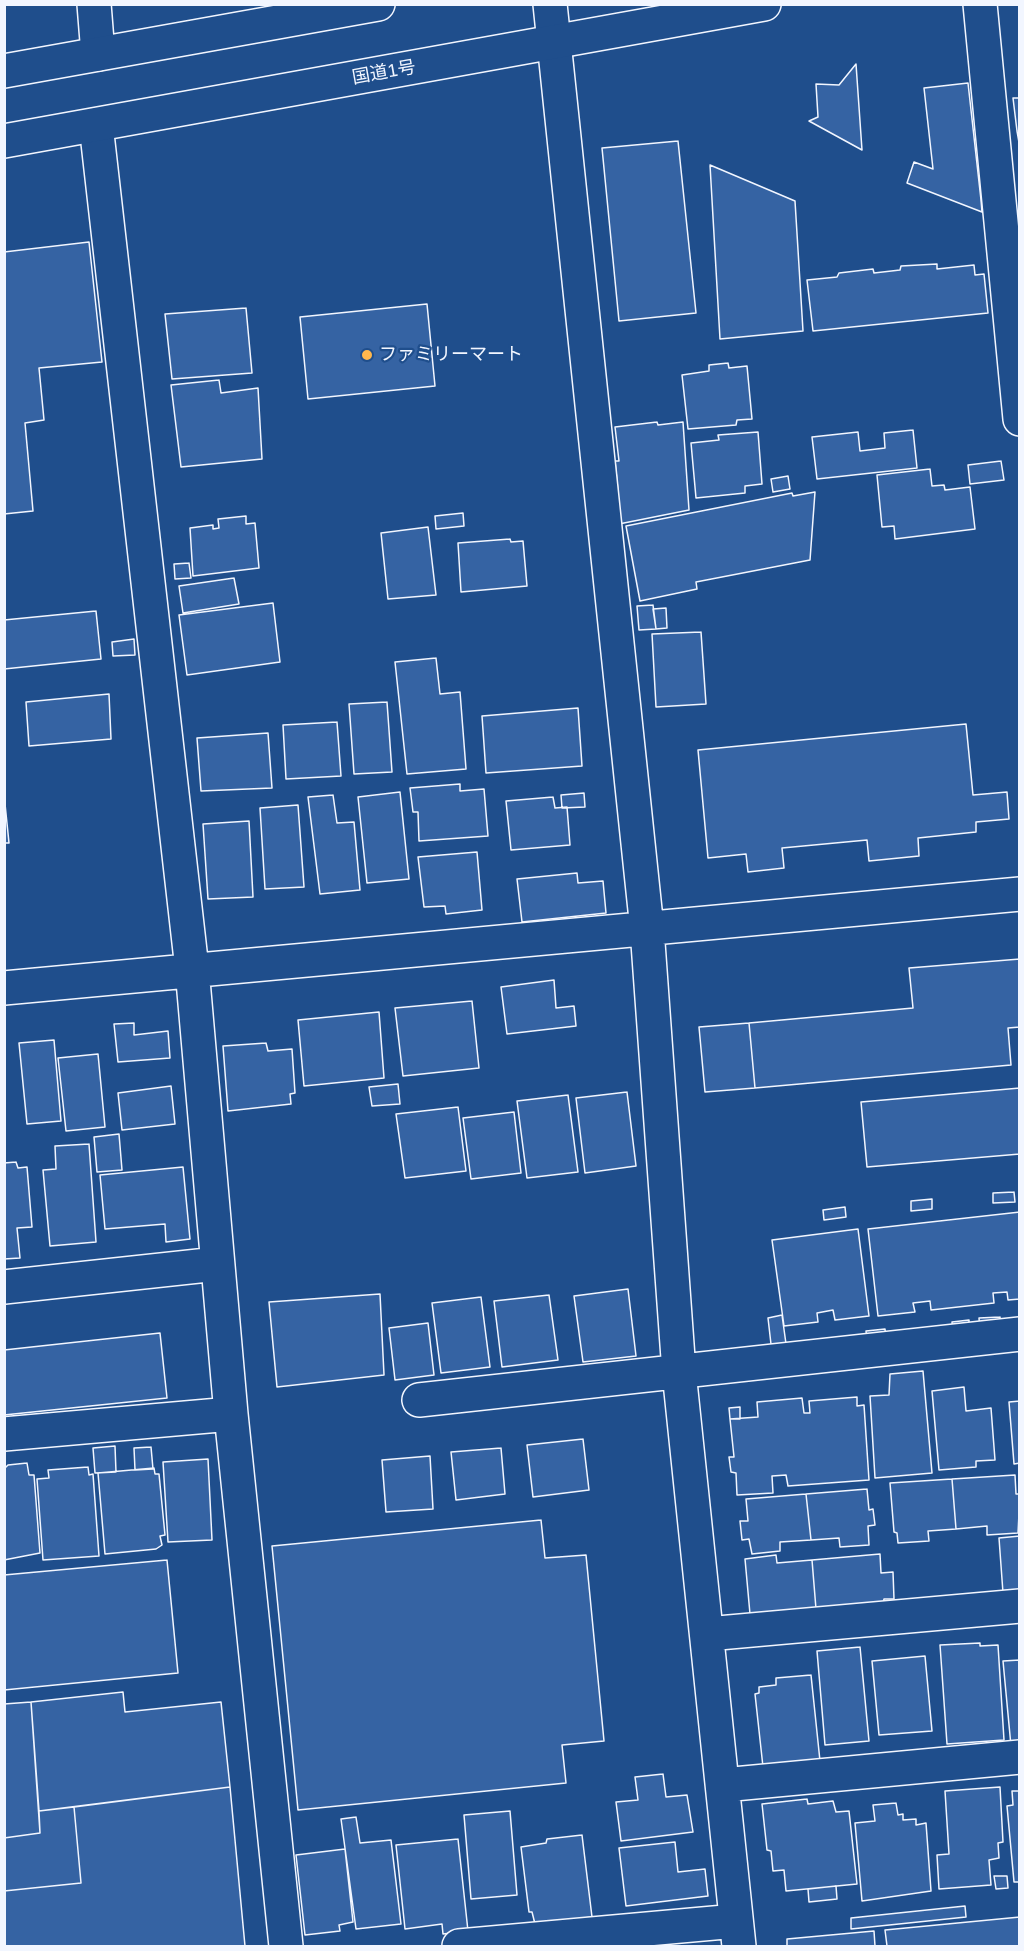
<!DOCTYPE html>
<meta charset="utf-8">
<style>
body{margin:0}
#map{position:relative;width:1024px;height:1951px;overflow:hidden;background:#1f4e8c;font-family:Helvetica,sans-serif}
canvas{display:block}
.frame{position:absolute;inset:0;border:6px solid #f2f6ff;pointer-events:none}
</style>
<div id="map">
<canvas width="1024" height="1951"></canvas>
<div class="frame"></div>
</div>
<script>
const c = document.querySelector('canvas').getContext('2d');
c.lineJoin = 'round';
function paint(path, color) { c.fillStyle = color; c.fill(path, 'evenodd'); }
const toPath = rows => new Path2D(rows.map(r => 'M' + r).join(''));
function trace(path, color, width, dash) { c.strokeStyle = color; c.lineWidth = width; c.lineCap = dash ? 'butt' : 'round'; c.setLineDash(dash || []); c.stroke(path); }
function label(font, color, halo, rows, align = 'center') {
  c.font = font + ' Helvetica,"Noto Sans JP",sans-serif'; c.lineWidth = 4.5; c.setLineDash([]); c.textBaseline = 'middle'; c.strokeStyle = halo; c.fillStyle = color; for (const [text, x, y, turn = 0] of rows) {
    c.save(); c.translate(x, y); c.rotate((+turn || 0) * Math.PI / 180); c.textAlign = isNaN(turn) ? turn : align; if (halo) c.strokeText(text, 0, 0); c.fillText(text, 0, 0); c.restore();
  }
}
const building = toPath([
 [856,64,862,150,809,121,818,117,816,84,839,85,856,64],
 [968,83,981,200,982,212,907,183,914,162,933,169,924,88,968,83],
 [1013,98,1020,98,1020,148,1017,131,1013,98],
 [678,141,696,313,619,321,602,148,678,141],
 [710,165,795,201,803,331,720,339,710,165],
 [89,242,102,362,39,368,44,420,25,423,33,511,4,514,4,252,89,242],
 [937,264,937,269,974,265,975,275,984,274,988,313,813,331,807,280,837,277,839,273,873,269,874,273,900,270,901,266,937,264],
 [427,304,435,386,308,399,300,317,427,304],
 [246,308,252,373,172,379,165,314,246,308],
 [728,363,729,368,747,366,752,419,737,420,736,425,688,429,682,375,709,371,709,365,728,363],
 [219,380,221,393,258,388,262,459,181,467,171,385,219,380],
 [657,422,658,425,683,422,689,510,619,524,615,491,618,491,615,461,619,461,615,427,657,422],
 [913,430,917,468,817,479,812,437,858,432,860,451,885,448,884,433,913,430],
 [758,432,762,484,745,486,745,493,696,498,691,443,719,440,718,435,758,432],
 [1001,461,1004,480,970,484,968,465,1001,461],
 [930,469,932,486,944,485,945,490,970,487,975,529,895,539,894,526,882,527,877,475,930,469],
 [788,476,790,489,773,492,771,479,788,476],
 [815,492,810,560,696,582,697,589,640,601,626,526,792,493,793,496,815,492],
 [463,513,464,526,436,529,435,516,463,513],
 [246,516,246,524,255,523,259,568,193,576,190,528,213,525,213,529,219,528,218,519,246,516],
 [428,527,436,595,388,599,381,533,428,527],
 [510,539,511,542,523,541,527,586,461,592,458,543,510,539],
 [189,563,191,578,175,579,174,564,189,563],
 [234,578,239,604,183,613,179,586,234,578],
 [273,603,280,662,187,675,179,615,273,603],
 [653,605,656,629,639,630,637,606,653,605],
 [666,608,667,628,656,629,653,609,666,608],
 [96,611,101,659,4,669,4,620,96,611],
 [701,632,706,704,656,707,652,634,701,632],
 [134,639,135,655,113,656,112,642,134,639],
 [436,658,440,694,460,692,466,769,407,774,395,662,436,658],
 [109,694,111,739,29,746,26,702,109,694],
 [387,702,392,772,354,774,349,704,387,702],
 [578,708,582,766,486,773,482,716,578,708],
 [337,722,341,776,286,779,283,725,337,722],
 [966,724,973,795,1007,792,1009,819,976,822,976,832,918,838,919,856,869,861,867,840,782,848,784,868,748,872,746,854,708,858,698,750,966,724],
 [268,733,272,788,201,791,197,738,268,733],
 [460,784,460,791,484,789,488,836,419,841,418,812,413,812,410,788,460,784],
 [400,792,409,879,367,883,358,797,400,792],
 [584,793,585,807,562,808,561,795,584,793],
 [4,794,9,843,4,843,4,794],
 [333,795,337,823,354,822,360,890,320,894,308,797,333,795],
 [553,797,555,808,567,807,570,845,511,850,506,801,553,797],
 [298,805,304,887,265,889,260,808,298,805],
 [249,821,253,897,208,899,203,824,249,821],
 [477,852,482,910,446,914,445,906,424,907,418,857,477,852],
 [577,873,578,883,603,881,606,913,522,922,517,879,577,873],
 [1020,959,1020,1027,1008,1028,1011,1065,755,1088,749,1023,913,1008,909,968,1020,959],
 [554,980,556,1008,574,1006,576,1026,507,1034,501,987,554,980],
 [472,1001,479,1068,403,1076,395,1008,472,1001],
 [379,1012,384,1078,304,1086,298,1020,379,1012],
 [134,1023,134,1035,168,1031,170,1058,118,1062,114,1024,134,1023],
 [749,1023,755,1088,705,1092,699,1027,749,1023],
 [54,1040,61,1121,27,1124,19,1043,54,1040],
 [266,1043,268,1051,292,1049,295,1093,290,1094,291,1104,228,1111,223,1046,266,1043],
 [98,1054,105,1127,66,1131,58,1058,98,1054],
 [398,1084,400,1104,372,1106,369,1087,398,1084],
 [171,1086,175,1124,122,1130,118,1093,171,1086],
 [1020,1088,1020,1154,867,1167,861,1102,1020,1088],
 [627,1092,636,1166,585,1173,576,1098,627,1092],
 [568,1095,578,1172,527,1178,517,1101,568,1095],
 [458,1107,466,1171,405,1178,396,1114,458,1107],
 [514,1112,521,1173,471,1179,463,1118,514,1112],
 [119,1134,122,1170,97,1172,94,1137,119,1134],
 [89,1144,96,1242,50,1246,43,1170,56,1169,55,1146,89,1144],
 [16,1162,18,1168,27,1167,32,1227,17,1228,20,1258,4,1259,4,1163,16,1162],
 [183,1167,190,1239,166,1242,165,1224,105,1229,100,1175,183,1167],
 [1014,1192,1015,1202,993,1203,993,1193,1014,1192],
 [932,1199,932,1209,911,1211,911,1201,932,1199],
 [845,1207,846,1217,824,1220,823,1210,845,1207],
 [1020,1212,1020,1299,1008,1300,1007,1292,993,1293,994,1303,931,1310,930,1301,913,1303,915,1312,878,1316,868,1229,1020,1212],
 [858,1229,869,1316,835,1320,833,1310,817,1313,818,1322,784,1326,772,1240,858,1229],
 [628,1289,636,1356,583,1362,574,1296,628,1289],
 [380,1294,384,1375,277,1387,269,1302,380,1294],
 [549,1295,558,1360,502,1367,494,1301,549,1295],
 [481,1297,490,1367,441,1373,432,1303,481,1297],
 [782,1315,787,1351,772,1353,768,1318,782,1315],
 [1000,1317,1001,1328,980,1330,979,1318,1000,1317],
 [969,1320,969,1332,953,1333,952,1322,969,1320],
 [428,1323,434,1375,395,1380,389,1328,428,1323],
 [885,1329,886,1339,867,1340,866,1331,885,1329],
 [160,1333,167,1398,4,1415,4,1350,160,1333],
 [923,1371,932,1473,875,1478,870,1396,889,1395,890,1374,923,1371],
 [964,1387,966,1411,991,1408,995,1460,976,1461,976,1467,939,1470,932,1391,964,1387],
 [857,1397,857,1406,864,1405,869,1480,788,1486,786,1475,772,1476,773,1493,737,1495,736,1473,731,1472,729,1457,734,1457,730,1419,758,1417,757,1402,802,1398,804,1413,810,1413,809,1401,857,1397],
 [1020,1401,1020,1463,1014,1464,1009,1402,1020,1401],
 [740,1407,740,1419,730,1419,729,1408,740,1407],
 [583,1439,589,1490,533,1497,527,1445,583,1439],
 [115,1446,116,1472,95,1473,93,1448,115,1446],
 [151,1447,153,1469,135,1470,134,1448,151,1447],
 [501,1448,505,1494,456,1500,451,1452,501,1448],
 [430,1456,433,1509,386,1512,382,1460,430,1456],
 [208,1459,212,1540,168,1542,163,1462,208,1459],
 [27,1463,29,1475,34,1475,40,1553,4,1560,4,1469,8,1465,27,1463],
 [88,1467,89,1475,93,1474,99,1556,43,1560,37,1479,49,1478,48,1470,88,1467],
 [154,1468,155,1474,159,1474,165,1535,160,1536,162,1545,156,1549,105,1554,98,1473,154,1468],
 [1015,1475,1016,1494,1020,1494,1018,1533,987,1535,987,1526,956,1529,952,1479,1015,1475],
 [952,1479,956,1529,928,1531,929,1541,898,1543,897,1533,894,1532,890,1483,952,1479],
 [867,1489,869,1510,873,1509,875,1525,868,1526,869,1545,840,1547,839,1538,811,1540,806,1494,867,1489],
 [806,1494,811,1540,780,1542,780,1551,752,1554,749,1539,742,1540,740,1521,748,1521,746,1499,806,1494],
 [541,1520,545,1558,586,1555,604,1741,562,1745,566,1783,298,1810,272,1546,541,1520],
 [1020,1536,1020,1591,1003,1593,999,1538,1020,1536],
 [880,1554,881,1573,893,1572,894,1599,884,1599,883,1604,816,1609,812,1560,880,1554],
 [776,1555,777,1563,812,1560,816,1609,750,1614,745,1559,776,1555],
 [167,1560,178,1673,4,1690,4,1575,167,1560],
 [980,1643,980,1646,998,1645,1004,1740,947,1744,940,1645,980,1643],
 [860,1647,869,1741,825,1745,817,1651,860,1647],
 [925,1656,932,1731,879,1735,872,1661,925,1656],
 [1020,1660,1020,1745,1011,1746,1003,1661,1020,1660],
 [811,1675,820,1761,763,1767,755,1694,759,1693,759,1687,776,1685,776,1678,811,1675],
 [123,1692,125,1712,221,1702,230,1787,39,1811,31,1702,123,1692],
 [31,1702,40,1833,4,1838,4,1704,31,1702],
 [663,1774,666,1797,687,1795,693,1832,621,1841,616,1802,638,1800,635,1777,663,1774],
 [230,1787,245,1946,4,1946,4,1891,81,1883,74,1807,230,1787],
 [1000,1787,1003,1842,998,1843,999,1858,989,1860,991,1885,939,1889,937,1855,949,1854,945,1791,1000,1787],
 [1012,1791,1020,1791,1020,1882,1014,1882,1007,1806,1013,1805,1012,1791],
 [807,1799,808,1804,833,1801,836,1812,849,1811,857,1884,786,1891,784,1870,773,1871,771,1851,767,1850,762,1804,807,1799],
 [896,1803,898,1815,903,1814,903,1820,916,1819,916,1825,926,1823,931,1891,862,1901,855,1823,875,1821,873,1805,896,1803],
 [74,1807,81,1883,4,1891,4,1838,40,1833,39,1811,74,1807],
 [510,1811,517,1895,471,1899,464,1815,510,1811],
 [356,1817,360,1843,391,1840,401,1924,356,1929,341,1819,356,1817],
 [582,1835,592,1917,535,1924,532,1912,529,1912,521,1847,546,1843,547,1839,582,1835],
 [458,1839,468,1931,443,1934,442,1924,405,1929,396,1845,458,1839],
 [675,1842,678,1872,705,1869,708,1896,626,1906,619,1848,675,1842],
 [345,1849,353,1922,339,1925,340,1931,305,1935,296,1855,345,1849],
 [994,1876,1007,1876,1008,1888,996,1889,994,1876],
 [836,1886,837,1899,809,1902,808,1889,836,1886],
 [965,1906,966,1917,851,1929,851,1918,965,1906],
 [1020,1917,1020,1946,887,1946,885,1930,1020,1917],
 [874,1931,875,1946,787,1946,787,1939,874,1931]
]);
paint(building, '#3563a3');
trace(building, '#f2f6ff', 1.5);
const street = toPath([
 [94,4,98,54],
 [550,4,647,929,679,1372,739,1946],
 [980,4,1020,419],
 [96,125,192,969,231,1414,286,1946],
 [4,988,1020,894],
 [4,1287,217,1264],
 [419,1400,1020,1334],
 [4,1434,231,1414],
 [707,1634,1020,1606],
 [723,1785,1020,1757],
 [459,1946,736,1921]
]);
const highway = toPath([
 [4,71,378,4],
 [4,141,764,4]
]);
trace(street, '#f2f6ff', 36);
trace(highway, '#f2f6ff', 36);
trace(street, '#1f4e8c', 33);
trace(highway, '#1f4e8c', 33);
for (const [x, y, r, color] of [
 [367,355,6,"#ffb74d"]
]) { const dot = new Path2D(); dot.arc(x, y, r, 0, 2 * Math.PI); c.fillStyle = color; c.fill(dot); trace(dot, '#1f4e8c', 2); }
label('18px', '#f2f6ff', '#1f4e8c', [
 ["国道1号",384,73,-10]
]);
label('18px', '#f2f6ff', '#1f4e8c', [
 ["ファミリーマート",379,355]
], 'left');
</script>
